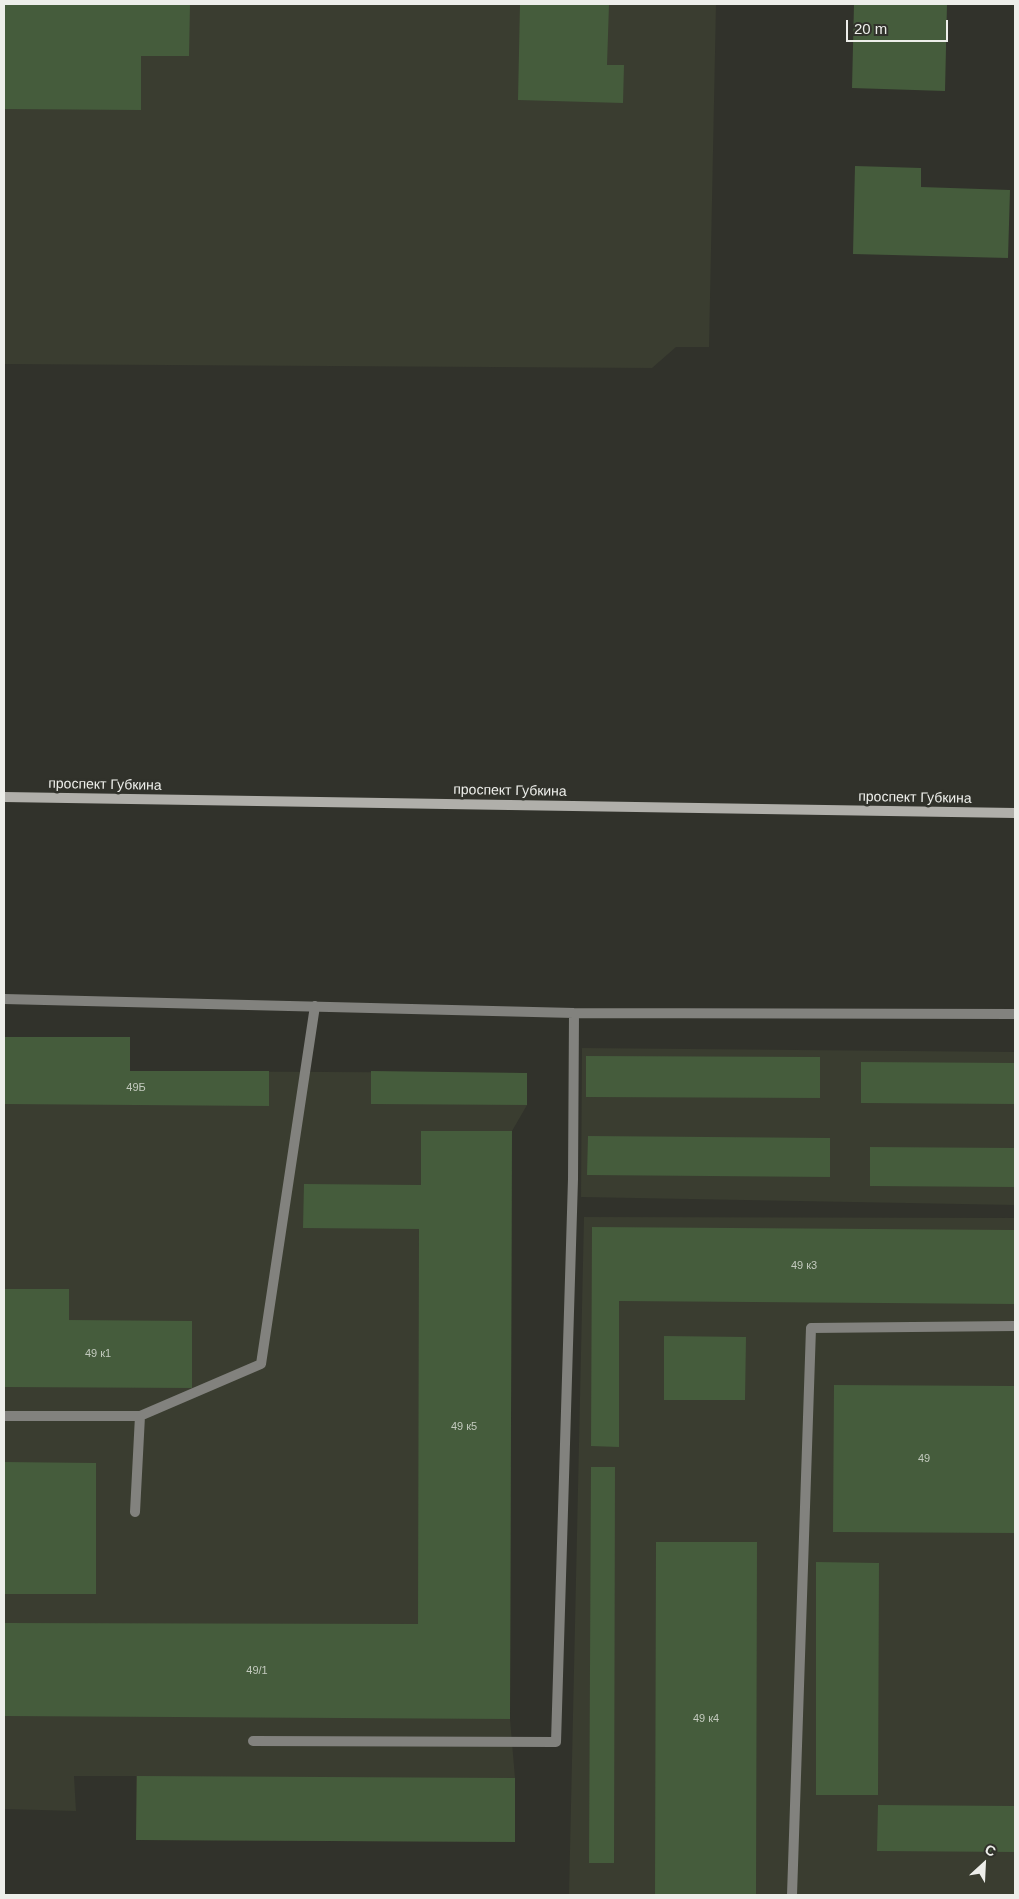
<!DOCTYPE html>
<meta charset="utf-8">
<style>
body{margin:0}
#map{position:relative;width:1019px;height:1899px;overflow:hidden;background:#31322b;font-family:Arial,sans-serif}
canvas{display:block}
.frame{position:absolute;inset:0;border:5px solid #edeeea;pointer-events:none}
.north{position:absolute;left:959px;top:1839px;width:50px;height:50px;-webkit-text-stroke:4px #31322b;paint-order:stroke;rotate:25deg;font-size:14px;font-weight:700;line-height:20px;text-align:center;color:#edeeea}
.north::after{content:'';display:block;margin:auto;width:18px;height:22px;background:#edeeea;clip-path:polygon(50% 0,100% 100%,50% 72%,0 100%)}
.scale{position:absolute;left:846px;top:20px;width:102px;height:22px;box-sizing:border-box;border:2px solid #edeeea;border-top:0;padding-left:6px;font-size:15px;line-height:18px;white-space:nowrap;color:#edeeea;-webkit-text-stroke:4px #31322b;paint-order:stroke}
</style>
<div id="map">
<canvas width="1019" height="1899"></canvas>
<div class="frame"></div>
<div class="north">С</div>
<div class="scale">20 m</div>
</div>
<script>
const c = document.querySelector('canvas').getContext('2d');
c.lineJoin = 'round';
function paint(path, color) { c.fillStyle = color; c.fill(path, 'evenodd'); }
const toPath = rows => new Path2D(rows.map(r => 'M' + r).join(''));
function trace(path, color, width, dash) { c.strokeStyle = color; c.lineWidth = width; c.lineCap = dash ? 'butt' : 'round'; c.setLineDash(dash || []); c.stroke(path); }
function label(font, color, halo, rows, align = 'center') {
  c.font = font + ' Arial,sans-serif'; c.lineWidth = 5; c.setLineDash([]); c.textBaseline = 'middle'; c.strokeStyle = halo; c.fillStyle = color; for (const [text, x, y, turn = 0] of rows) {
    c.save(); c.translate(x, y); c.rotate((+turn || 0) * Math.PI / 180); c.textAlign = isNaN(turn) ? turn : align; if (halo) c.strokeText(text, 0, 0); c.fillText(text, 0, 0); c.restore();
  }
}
paint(toPath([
 [4,4,716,4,709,347,676,347,652,368,4,364],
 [4,1037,130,1037,130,1071,527,1073,527,1105,512,1131,510,1719,515,1778,515,1842,136,1840,136,1776,74,1776,76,1811,4,1809],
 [582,1048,1015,1052,1015,1205,581,1197],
 [584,1217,1015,1218,1015,1895,569,1895]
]), '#3a3d30');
paint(toPath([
 [4,4,190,4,189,56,141,56,141,110,4,109],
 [520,4,609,4,607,65,624,65,623,103,518,100],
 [854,4,947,4,945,91,852,88],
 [855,166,921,168,921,187,1010,190,1008,258,853,254],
 [4,1037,130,1037,130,1071,269,1071,269,1106,4,1104],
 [586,1056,820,1057,820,1098,586,1097],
 [861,1062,1015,1063,1015,1104,861,1103],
 [371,1071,527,1073,527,1105,371,1104],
 [421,1131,512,1131,510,1719,4,1716,4,1623,418,1624,419,1229,303,1228,304,1184,421,1185],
 [588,1136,830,1138,830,1177,587,1175],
 [870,1147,1015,1148,1015,1187,870,1186],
 [592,1227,1015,1230,1015,1304,619,1301,619,1447,591,1446],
 [4,1289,69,1289,69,1320,192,1321,192,1388,4,1387],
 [664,1336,746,1337,745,1400,664,1400],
 [834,1385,1015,1386,1015,1533,833,1532],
 [4,1462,96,1463,96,1594,4,1594],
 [591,1467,615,1467,614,1863,589,1863],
 [656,1542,757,1542,756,1895,655,1895],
 [816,1562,879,1563,878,1795,816,1795],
 [137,1776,515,1778,515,1842,136,1840],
 [878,1805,1015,1806,1015,1852,877,1851]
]), '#455c3c');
trace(toPath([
 [4,999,574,1013,1015,1014],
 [4,1416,140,1416],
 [135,1512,140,1416,261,1364,315,1006],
 [253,1741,556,1742,573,1179,574,1013],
 [792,1895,811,1328,1015,1326]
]), '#82827e', 10);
trace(toPath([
 [4,797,1015,813]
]), '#b0afaa', 10);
label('11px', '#c3cabe', null, [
 ["49Б",136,1088],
 ["49 к3",804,1266],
 ["49 к1",98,1354],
 ["49 к5",464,1427],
 ["49",924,1459],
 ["49/1",257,1671],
 ["49 к4",706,1719]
]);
label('14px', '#edeeea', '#31322b', [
 ["проспект Губкина",105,785,1],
 ["проспект Губкина",510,791,1],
 ["проспект Губкина",915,798,1]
]);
</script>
